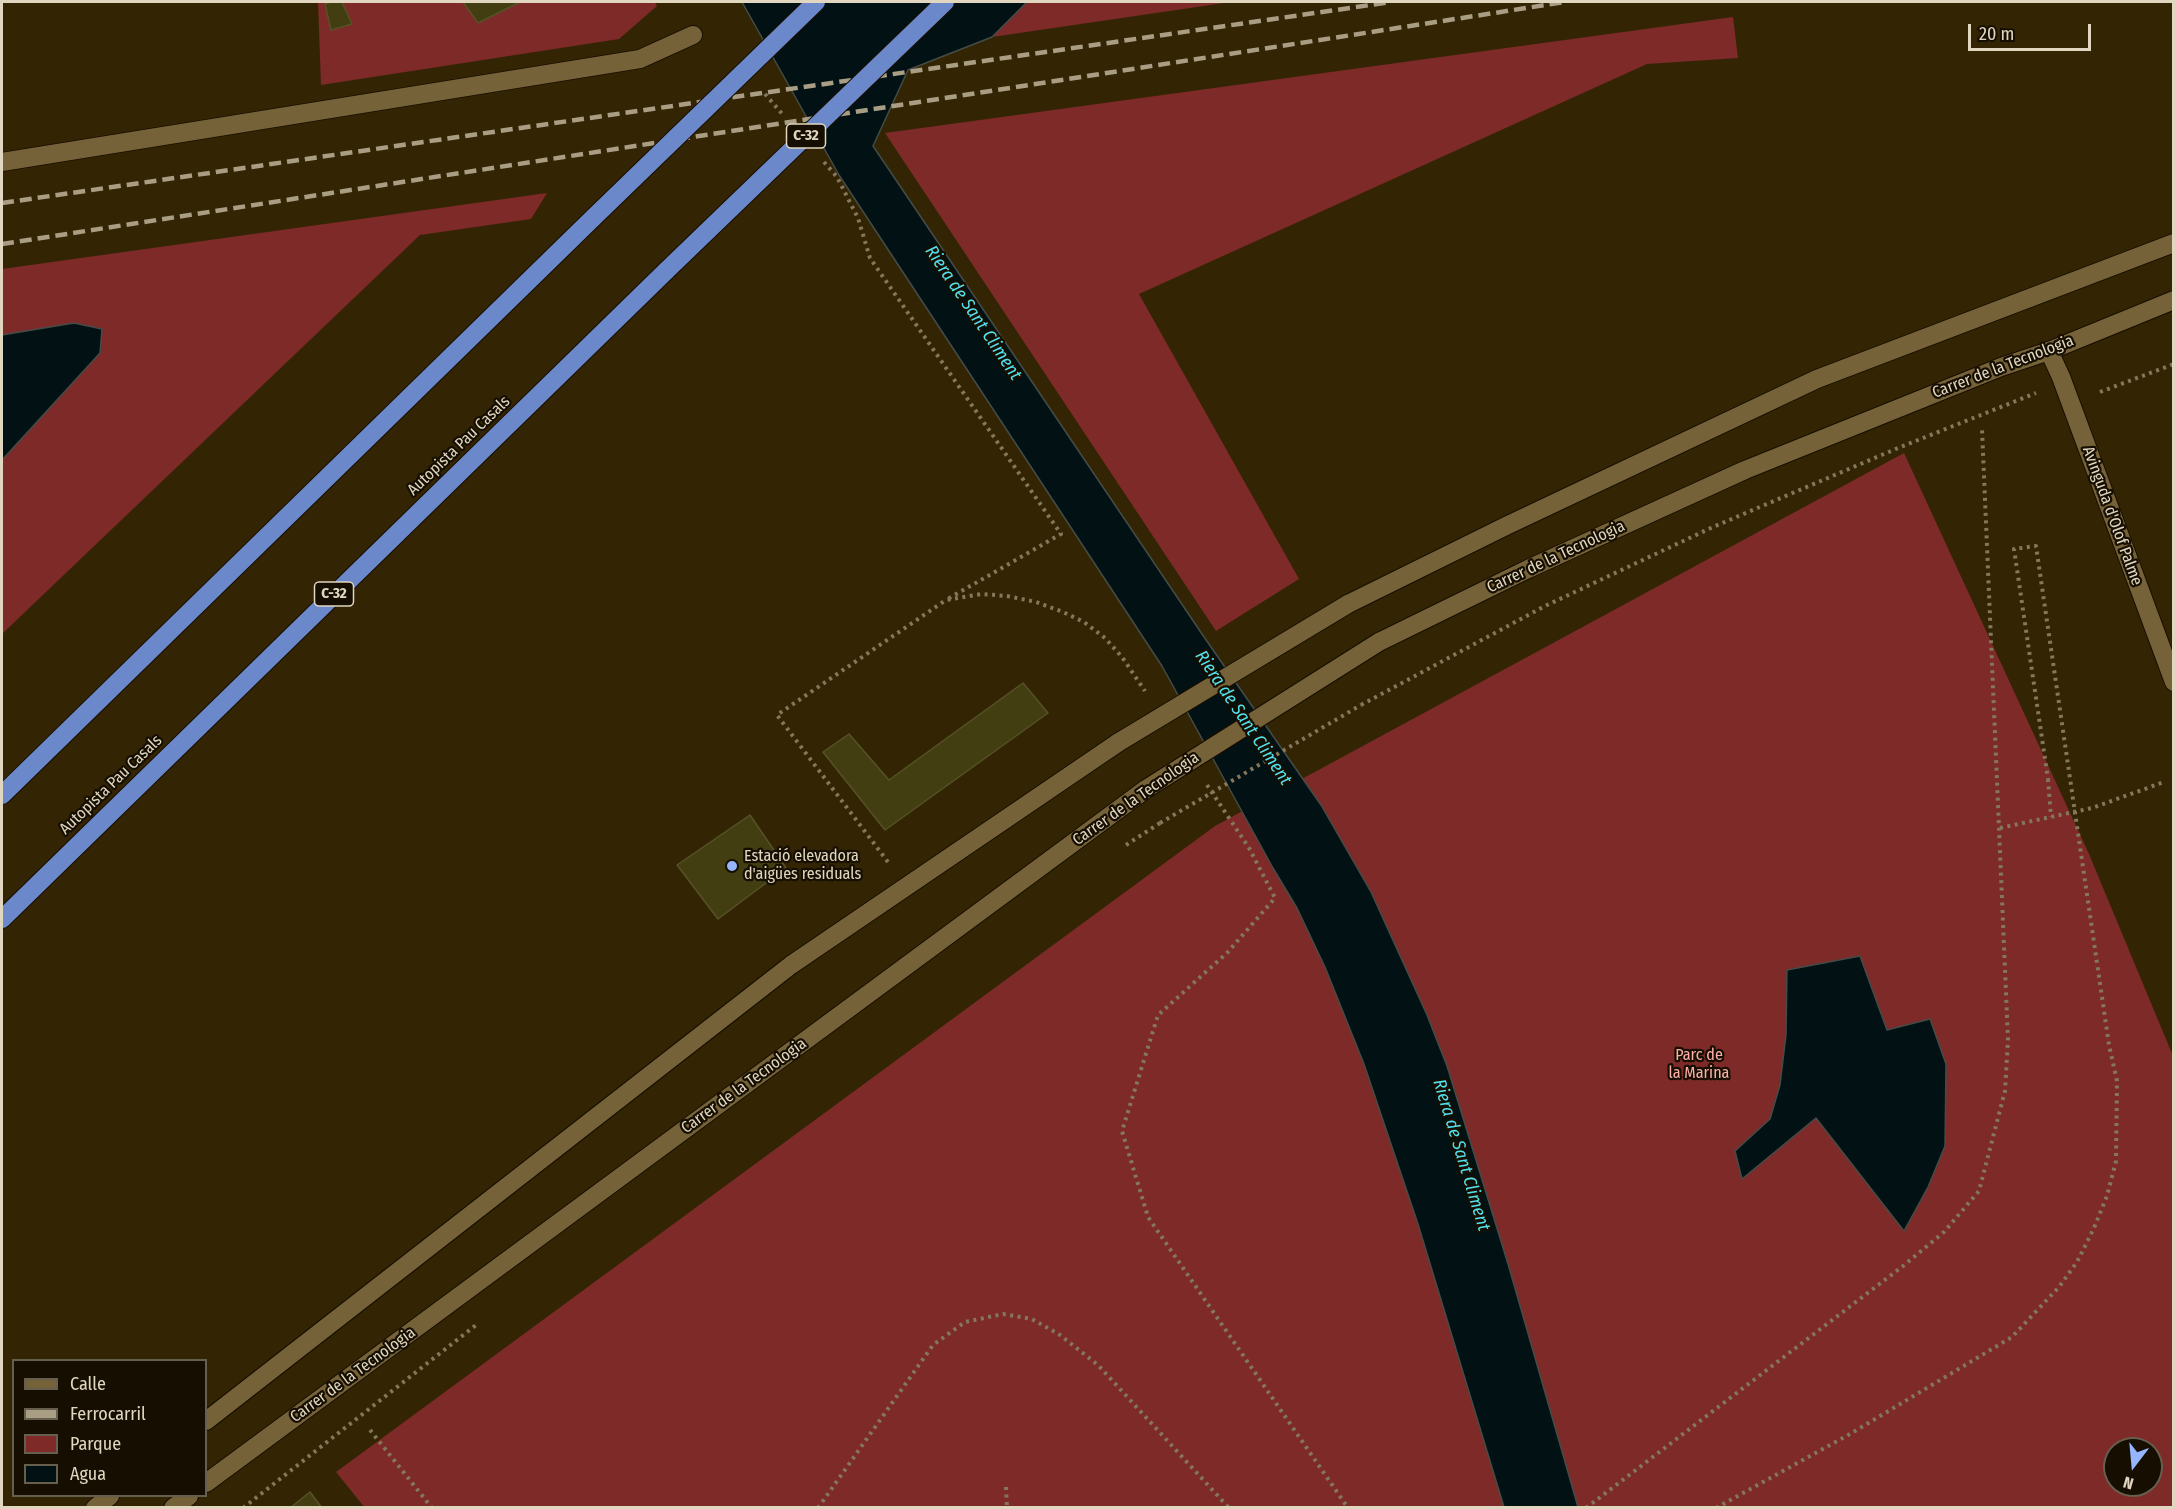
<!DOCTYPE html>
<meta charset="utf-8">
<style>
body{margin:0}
#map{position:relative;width:2175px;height:1509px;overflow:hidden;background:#332504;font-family:"Fira Sans Condensed",sans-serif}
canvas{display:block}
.frame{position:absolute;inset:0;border:3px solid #e1d6c0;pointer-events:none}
.legend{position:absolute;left:12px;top:1359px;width:195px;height:138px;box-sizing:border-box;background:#160f01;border:2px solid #675f4d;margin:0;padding:8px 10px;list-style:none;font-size:18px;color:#e1d6c0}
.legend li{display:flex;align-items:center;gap:12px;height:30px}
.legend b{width:30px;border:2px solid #675f4d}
.north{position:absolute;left:2103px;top:1437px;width:60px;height:60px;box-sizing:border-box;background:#160f01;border:2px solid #675f4d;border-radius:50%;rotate:196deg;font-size:16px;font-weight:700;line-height:24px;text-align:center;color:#e1d6c0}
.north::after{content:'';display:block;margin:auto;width:21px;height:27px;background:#95b6fd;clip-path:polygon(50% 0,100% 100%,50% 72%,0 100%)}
.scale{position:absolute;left:1968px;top:24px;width:123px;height:27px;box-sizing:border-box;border:3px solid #e1d6c0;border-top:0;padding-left:8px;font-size:18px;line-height:21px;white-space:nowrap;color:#e1d6c0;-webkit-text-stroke:4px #160f01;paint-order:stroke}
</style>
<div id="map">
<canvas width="2175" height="1509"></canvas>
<div class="frame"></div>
<ul class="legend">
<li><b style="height:8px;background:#766238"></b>Calle</li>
<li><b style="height:8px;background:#a99d84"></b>Ferrocarril</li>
<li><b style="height:16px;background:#7d2a29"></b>Parque</li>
<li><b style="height:16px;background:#021113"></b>Agua</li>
</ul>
<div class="north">N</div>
<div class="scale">20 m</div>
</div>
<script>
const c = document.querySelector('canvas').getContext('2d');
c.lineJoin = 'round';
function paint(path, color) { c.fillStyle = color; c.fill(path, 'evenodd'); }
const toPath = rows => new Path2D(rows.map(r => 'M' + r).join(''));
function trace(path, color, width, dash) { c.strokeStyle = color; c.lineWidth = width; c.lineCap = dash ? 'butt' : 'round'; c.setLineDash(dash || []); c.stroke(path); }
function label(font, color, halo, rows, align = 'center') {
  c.font = font + ' "Fira Sans Condensed",sans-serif'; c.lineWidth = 4.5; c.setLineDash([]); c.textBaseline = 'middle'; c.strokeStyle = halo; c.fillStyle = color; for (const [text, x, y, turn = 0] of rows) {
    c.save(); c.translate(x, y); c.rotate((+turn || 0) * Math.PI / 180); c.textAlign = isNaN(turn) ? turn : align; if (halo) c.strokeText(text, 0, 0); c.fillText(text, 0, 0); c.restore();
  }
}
paint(toPath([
 [318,2,655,2,657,6,619,39,321,85],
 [1027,2,1231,2,992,37],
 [1733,17,1738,58,1647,64,1139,294,1299,579,1216,631,885,133],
 [547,193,531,219,420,235,2,634,2,460,100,353,74,323,2,335,2,269],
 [1904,453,2089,854,2173,1056,2173,1507,365,1508,336,1472,1215,826],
 [2115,1449,2151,1449,2151,1485,2115,1485]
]), '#7d2a29');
const water = toPath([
 [742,2,1027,2,992,37,908,70,873,146,1204,637,1321,805,1371,892,1427,1015,1447,1066,1508,1264,1578,1507,1504,1507,1418,1224,1364,1064,1325,967,1297,908,1273,868,1162,666,839,175,742,2],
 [74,323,102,329,100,353,2,460,2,335,74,323],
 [1860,956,1887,1030,1930,1019,1946,1064,1945,1146,1928,1187,1904,1231,1816,1118,1742,1179,1735,1151,1770,1119,1780,1085,1786,1035,1787,970,1860,956]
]);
paint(water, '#021113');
trace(water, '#454c47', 1.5);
const building = toPath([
 [331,2,342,2,352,24,331,30,325,4,331,2],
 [463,2,520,2,478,23,463,2],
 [1023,683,1048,713,885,830,823,752,849,734,889,780,1023,683],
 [750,815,786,868,718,919,677,865,750,815],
 [310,1492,322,1508,290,1508,310,1492]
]);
paint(building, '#423e11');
trace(building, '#565226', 1.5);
const lane = toPath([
 [2049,351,2061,377,2174,682]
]);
const street = toPath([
 [2,162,640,59,693,35],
 [1348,604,1508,525,1817,379,2174,243],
 [1379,642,1528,569,1745,470,2001,367,2049,351,2174,300],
 [206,1421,791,965,1119,742],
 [206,1483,1146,789],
 [95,1508,110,1496],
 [173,1508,189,1496]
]);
const highway = toPath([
 [2,795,594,217],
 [2,919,667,270]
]);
trace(lane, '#180e00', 20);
trace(street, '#180e00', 20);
trace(highway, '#180e00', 20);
trace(toPath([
 [765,94,784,116],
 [824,162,837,177,858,218,870,258,1061,534,946,600,981,594,1007,596,1036,602,1063,612,1084,622,1105,638,1122,657,1145,691],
 [2100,392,2174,364],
 [1361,705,1545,606,1713,527,1898,448,2036,393],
 [2048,779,2051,817],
 [1207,785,1249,848,1275,898,1227,953,1158,1015,1122,1131,1148,1217,1348,1508],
 [2000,828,2092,808,2164,782],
 [1126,845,1160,823],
 [888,862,777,715,946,600],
 [370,1430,432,1508],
 [1006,1487,1007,1508],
 [243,1508,476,1325],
 [818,1508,933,1345,965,1322,1003,1314,1032,1319,1060,1335,1098,1365,1229,1508],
 [1586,1508,1903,1266,1944,1232,1979,1191,2005,1091,2008,1040,1982,429]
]), '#84775b', 4, [3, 4.5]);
trace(lane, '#766238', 18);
trace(street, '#766238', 18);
trace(highway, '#6b89ca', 18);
trace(toPath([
 [2,203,1391,2],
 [2,244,1565,2]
]), '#a99d84', 4.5, [12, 6]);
const streetBridge = toPath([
 [1119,742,1348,604],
 [1146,789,1379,642]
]);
const highwayBridge = toPath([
 [594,217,816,2],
 [667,270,945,2]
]);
trace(streetBridge, '#180e00', 20, []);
trace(highwayBridge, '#180e00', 20, []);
trace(toPath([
 [1160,823,1361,705],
 [1716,1508,1850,1434,2012,1337,2059,1287,2077,1262,2094,1228,2107,1196,2116,1161,2117,1081,2109,1045,2036,546,2014,549,2048,779]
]), '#84775b', 4, [3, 4.5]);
trace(streetBridge, '#766238', 18);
trace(highwayBridge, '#6b89ca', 18);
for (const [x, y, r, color] of [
 [732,866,6,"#95b6fd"]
]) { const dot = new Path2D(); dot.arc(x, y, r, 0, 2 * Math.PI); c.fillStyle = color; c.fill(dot); trace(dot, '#160f01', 2); }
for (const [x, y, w] of [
 [806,136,39],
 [334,594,39]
]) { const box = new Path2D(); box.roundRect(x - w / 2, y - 12, w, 24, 4.5); c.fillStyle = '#160f01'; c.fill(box); trace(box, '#e1d6c0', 1.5); }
label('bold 15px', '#e1d6c0', null, [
 ["C-32",806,136],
 ["C-32",334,594]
]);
label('16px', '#e1d6c0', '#160f01', [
 ["Carrer de la Tecnologia",2003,367,-21],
 ["Autopista Pau Casals",459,446,-44],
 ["Avinguda d'Olof Palme",2112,516,70],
 ["Carrer de la Tecnologia",1556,557,-25],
 ["Autopista Pau Casals",111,785,-44],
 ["Carrer de la Tecnologia",1136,799,-35],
 ["Carrer de la Tecnologia",744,1086,-36],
 ["Carrer de la Tecnologia",353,1375,-36]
]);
label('16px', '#e1d6c0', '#160f01', [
 ["Estació elevadora",744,857],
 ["d'aigües residuals",744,875]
], 'left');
label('16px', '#fdb0aa', '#160f01', [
 ["Parc de",1699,1056],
 ["la Marina",1699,1074]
]);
label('italic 18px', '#52e1ef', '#160f01', [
 ["Riera de Sant Climent",973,313,56],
 ["Riera de Sant Climent",1243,718,56],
 ["Riera de Sant Climent",1461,1155,73]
]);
</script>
